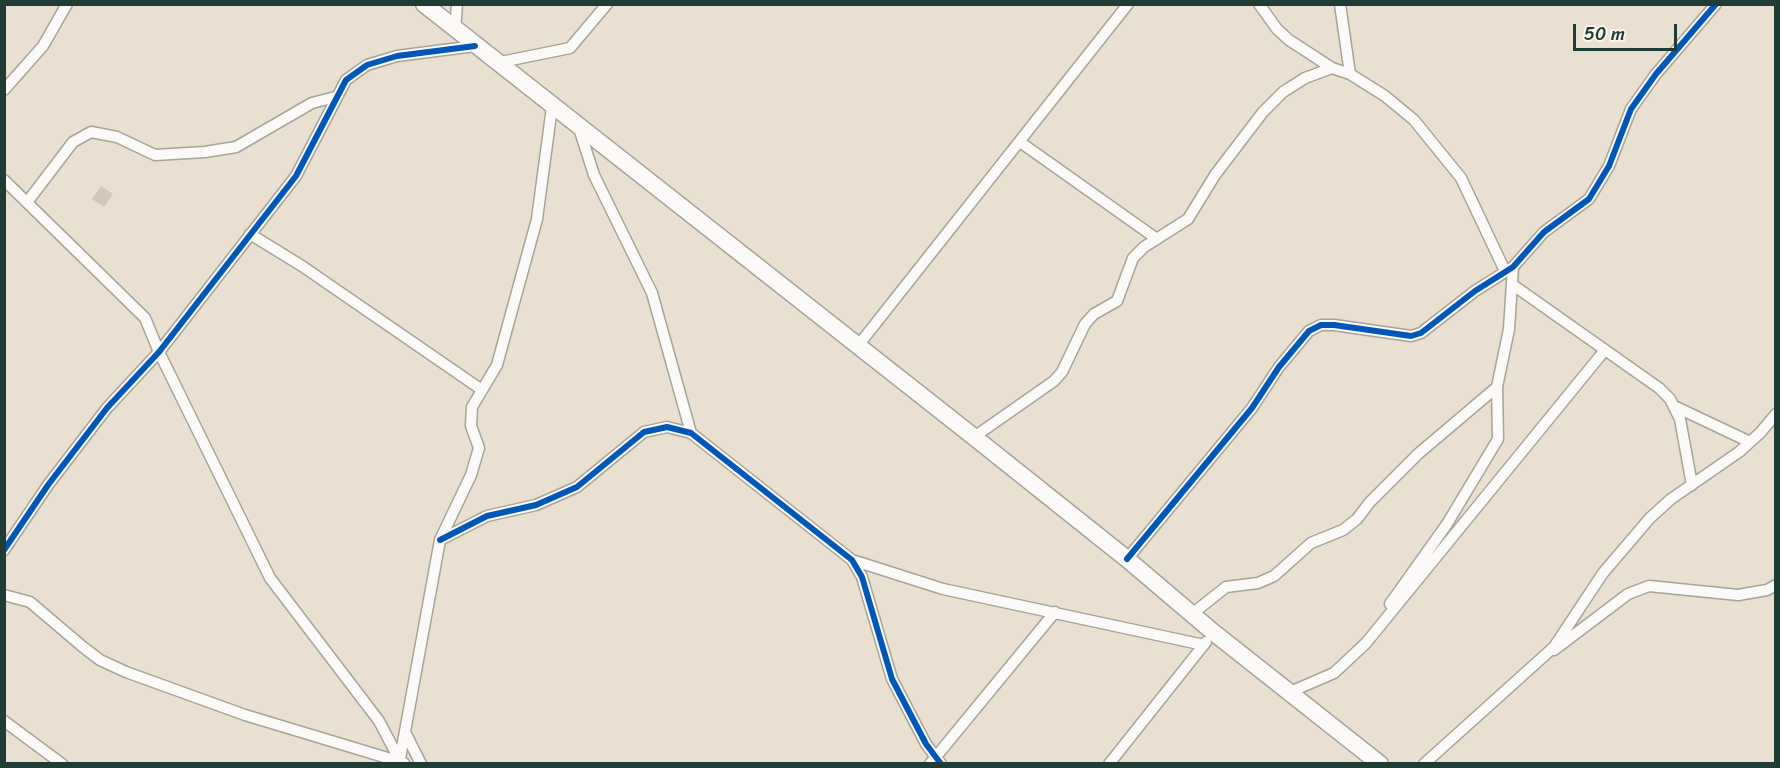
<!DOCTYPE html>
<style>
body{margin:0}
#map{position:relative;width:1780px;height:768px;overflow:hidden;background:#e9e0d1;font-family:Sriracha,sans-serif}
canvas{display:block}
.frame{position:absolute;inset:0;border:6px solid #1f3d34;pointer-events:none}
.scale{position:absolute;left:1573px;top:24px;width:104px;height:27px;box-sizing:border-box;border:3px solid #1f3d34;border-top:0;padding-left:8px;font-size:18px;line-height:21px;white-space:nowrap;color:#1f3d34;-webkit-text-stroke:4px #fbf7ec;paint-order:stroke}
</style>
<div id="map">
<canvas width="1780" height="768"></canvas>
<div class="frame"></div>
<div class="scale">50 m</div>
</div>
<script>
const c = document.querySelector('canvas').getContext('2d');
c.lineJoin = 'round';
function paint(path, color) { c.fillStyle = color; c.fill(path, 'evenodd'); }
const toPath = rows => new Path2D(rows.map(r => 'M' + r).join(''));
function trace(path, color, width, dash) { c.strokeStyle = color; c.lineWidth = width; c.lineCap = dash ? 'butt' : 'round'; c.setLineDash(dash || []); c.stroke(path); }
paint(toPath([
 [101,186,113,194,104,207,92,199]
]), '#d4c6bc');
const minor = toPath([
 [1259,4,1277,29,1289,40,1332,68,1350,74,1385,96,1414,120,1461,178,1505,271],
 [1340,4,1350,74],
 [455,30,457,4],
 [496,63,570,48,607,4],
 [4,90,43,46,67,4],
 [578,125,594,175,652,293,691,433],
 [1020,142,1157,239],
 [4,180,145,318,159,352,270,578,379,721,400,761],
 [28,201,73,142,91,132,117,137,155,155,205,152,236,147,312,103,335,97],
 [250,234,302,266,482,390],
 [1513,285,1659,388,1670,399,1680,419,1692,485],
 [857,347,1128,4],
 [1676,407,1750,442],
 [974,437,1054,381,1062,372,1085,324,1094,314,1117,301,1133,258,1144,247,1188,219,1215,175,1263,112,1283,92,1305,78,1332,68],
 [440,540,487,516,536,505,577,487,644,432,667,427,691,433,852,560,862,577,892,679,926,744,941,764],
 [4,550,48,485,107,408,159,352,296,176,346,80,367,65,397,56,475,46],
 [1127,559,1252,408,1279,367,1309,331,1321,325,1334,325,1411,336,1421,333,1475,291,1513,267,1544,232,1589,199,1609,166,1631,109,1656,74,1716,4],
 [852,560,943,589,1204,645],
 [4,595,30,602,83,647,100,660,126,672,245,715,404,763],
 [1390,604,1447,524,1498,439,1497,387,1509,329,1513,267],
 [1192,614,1226,587,1258,583,1274,576,1311,543,1343,530,1357,519,1370,502,1418,454,1497,387],
 [1554,650,1628,594,1649,586,1738,595,1767,590,1776,585],
 [1290,692,1334,673,1366,643,1605,350],
 [4,721,62,764],
 [406,734,421,764],
 [399,764,440,540,471,475,479,448,471,426,472,407,497,365,537,219,552,107],
 [930,764,1055,612],
 [1109,764,1206,642],
 [1424,764,1554,647,1603,573,1650,518,1671,499,1739,452,1760,433,1776,414]
]);
const primary = toPath([
 [424,4,974,437,1127,559,1213,632,1380,764]
]);
trace(minor, '#a5a499', 13);
trace(primary, '#a5a499', 19);
trace(minor, '#fcfaf8', 10);
trace(primary, '#fcfaf8', 16);
trace(toPath([
 [440,540,487,516,536,505,577,487,644,432,667,427,691,433,852,560,862,577,892,679,926,744,941,764],
 [4,550,48,485,107,408,159,352,296,176,346,80,367,65,397,56,475,46],
 [1127,559,1252,408,1279,367,1309,331,1321,325,1334,325,1411,336,1421,333,1475,291,1513,267,1544,232,1589,199,1609,166,1631,109,1656,74,1716,4]
]), '#0057b8', 6);
</script>
